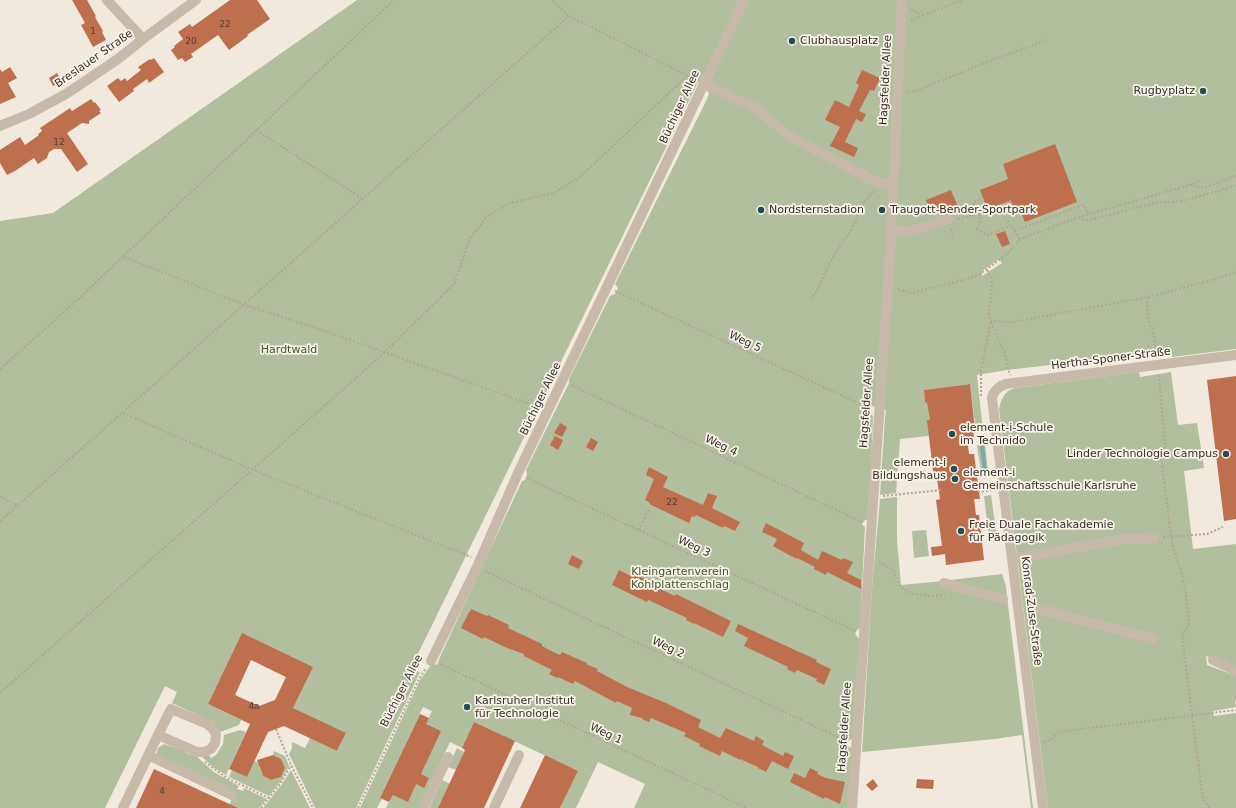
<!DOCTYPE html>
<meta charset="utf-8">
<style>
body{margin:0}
canvas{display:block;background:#f1e9de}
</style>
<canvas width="1236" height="808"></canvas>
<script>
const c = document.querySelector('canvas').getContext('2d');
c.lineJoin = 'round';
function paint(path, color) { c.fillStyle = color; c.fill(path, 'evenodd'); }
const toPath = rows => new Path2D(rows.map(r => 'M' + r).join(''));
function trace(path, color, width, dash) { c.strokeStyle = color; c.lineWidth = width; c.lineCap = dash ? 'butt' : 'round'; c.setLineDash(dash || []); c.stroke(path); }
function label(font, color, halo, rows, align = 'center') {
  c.font = font + ' "DejaVu Sans",sans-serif'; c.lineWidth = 3.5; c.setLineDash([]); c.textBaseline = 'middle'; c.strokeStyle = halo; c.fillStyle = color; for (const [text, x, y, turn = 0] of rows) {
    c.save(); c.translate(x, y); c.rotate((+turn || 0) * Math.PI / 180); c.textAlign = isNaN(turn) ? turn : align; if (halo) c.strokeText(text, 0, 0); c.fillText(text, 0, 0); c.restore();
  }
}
paint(toPath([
 [357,0,1236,0,1236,349,1172,357,1171,354,1137,358,1137,355,1007,370,977,375,983,431,976,431,970,384,924,390,925,402,928,402,931,420,929,436,900,439,896,493,880,495,885,418,886,410,868,405,866,410,873,416,871,467,867,520,865,520,862,524,865,527,860,628,857,630,855,634,859,639,853,739,849,740,847,745,852,749,848,808,634,808,645,784,598,762,576,808,560,808,578,771,474,722,462,748,450,742,419,808,386,808,432,711,423,707,380,798,382,799,377,808,360,808,420,680,431,665,434,664,437,665,440,657,522,481,525,480,527,474,526,470,569,383,569,379,610,296,615,294,618,288,615,284,707,99,709,93,698,82,411,668,420,672,356,808,315,808,289,754,292,748,292,742,305,748,310,738,337,751,346,734,293,708,312,667,242,634,208,704,241,720,239,725,220,732,213,722,172,703,177,692,165,686,105,808,0,808,0,221,53,213],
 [999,259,1002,263,982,276,982,271],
 [1139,372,1140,377,1171,372,1178,425,1197,423,1204,468,1184,471,1193,549,1236,544,1236,668,1206,656,1207,665,1236,676,1236,700,1235,701,1236,707,1213,711,1214,716,1236,713,1236,808,1048,808,999,409,1001,401,1005,394,1008,391,1015,388],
 [980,443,985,443,988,473,983,473,981,471,977,446],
 [991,495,997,537,989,538,984,496],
 [897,497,897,540,901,585,933,582,1002,574,1006,586,1007,597,1033,808,1031,808,1022,735,995,739,862,752,872,588,880,499],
 [926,530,929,556,914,558,912,531],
 [240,730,246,732,226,775,213,767,202,757,209,755,211,758,216,755,223,744,224,735],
 [164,744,182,750,188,754,196,756,214,772,239,786,237,789,243,791,244,788,267,799,259,808,228,808,235,792,156,755,158,748],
 [457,748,464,752,456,770,448,767],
 [274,751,285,756,289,766,281,781,269,796,229,777,232,770,247,777,254,761,261,764,259,767,263,776,271,780,281,777,285,768,281,759,273,755],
 [291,770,310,808,263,808,282,784],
 [442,780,450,784,438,808,429,808]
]), '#b2bf9e');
paint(toPath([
 [980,445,983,445,984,446,987,470,987,471,985,472,983,470,980,448]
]), '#7ea7ac');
paint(toPath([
 [72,0,87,0,96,16,95,17,103,31,102,32,106,40,93,47,81,25,85,23],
 [230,0,257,0,270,19,247,35,248,36,229,50,218,35,191,54,193,57,185,62,182,58,178,60,171,50,175,47,174,46,183,39,178,32,190,24,192,27],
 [154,58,164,72,149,83,147,79,133,89,134,91,119,102,107,86,118,78,121,81,125,78,127,81,141,70,138,67,150,59,151,60],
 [10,67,17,78,8,83,16,97,0,104,0,69,2,72],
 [862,70,880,78,874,91,870,90,859,111,866,114,862,122,856,119,845,142,858,148,854,157,830,146,840,127,825,120,835,100,849,107,859,85,856,83],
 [57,73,62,82,53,86,49,78],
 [91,99,94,103,95,102,101,110,99,111,101,113,89,121,89,124,82,123,67,133,88,164,77,172,61,149,54,149,49,152,47,158,38,164,34,158,15,171,7,175,0,163,0,150,20,137,25,145,39,135,38,134,42,131,40,128,70,108,72,111],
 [1055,144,1077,202,1025,222,1020,210,1015,212,1011,201,995,206,995,205,987,208,980,190,1008,179,1003,164],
 [951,190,959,209,945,213,943,208,931,212,926,200],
 [1005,231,1010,244,1002,247,996,234],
 [1236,376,1236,519,1224,521,1207,380],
 [970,384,975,429,973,429,974,437,967,438,969,454,974,454,980,499,974,499,976,515,979,515,984,560,946,565,945,554,932,556,931,547,942,546,936,500,940,499,937,479,934,479,927,420,930,420,927,402,925,403,924,390],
 [560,423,567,427,562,437,554,433],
 [555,436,563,440,558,450,550,445],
 [591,438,598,442,593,451,586,447],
 [649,467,668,477,663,487,703,505,708,493,717,496,712,508,740,522,735,531,724,526,723,528,696,515,695,517,692,516,689,523,649,504,650,503,645,500,654,479,646,475],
 [766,523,804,543,801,550,818,560,822,551,842,560,843,558,853,562,847,573,861,580,861,589,827,572,826,575,814,569,815,567,797,558,797,559,787,554,773,546,777,539,762,532],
 [572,555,583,561,579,569,568,564],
 [619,570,633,577,634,574,655,584,654,586,675,596,676,594,731,621,723,637,694,623,694,624,686,620,687,618,648,600,647,602,612,585],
 [471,609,487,616,488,615,509,625,508,628,542,644,542,646,551,651,560,655,562,652,587,663,586,664,598,669,597,671,627,687,666,703,701,720,698,727,720,738,726,728,754,741,756,736,764,741,762,745,783,756,785,752,794,756,788,769,772,761,766,772,758,768,758,767,740,759,740,760,722,751,720,756,699,746,700,744,684,736,686,733,651,718,649,722,642,719,642,718,630,715,632,708,617,701,616,703,575,681,573,684,558,677,557,678,549,674,552,670,524,656,524,654,507,648,484,637,483,639,461,628,469,612,470,612],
 [738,624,817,660,816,662,831,669,824,685,816,681,817,679,797,670,795,673,787,669,788,667,744,646,748,638,735,631],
 [242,633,313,667,293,708,346,733,337,751,284,726,268,732,247,777,229,769,250,724,208,704],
 [251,660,286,677,275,700,259,706,235,695],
 [420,714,429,718,426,724,441,731,421,774,429,778,424,788,416,784,408,802,393,795,389,802,380,798],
 [474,722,515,741,484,808,438,808,465,750,462,748],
 [273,755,281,759,285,768,281,777,271,780,263,776,257,760],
 [545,755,578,771,560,808,520,808],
 [810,768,818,772,817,774,826,778,845,782,840,804,825,797,824,799,790,782,794,773,805,778],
 [154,769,238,808,136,808],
 [873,779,878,786,872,791,866,785],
 [917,779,934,780,933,789,916,788]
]), '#be704e');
trace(toPath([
 [553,0,554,2,569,16,696,80],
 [911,10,923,15],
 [911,20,962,0],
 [908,93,918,90,995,59,1047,40],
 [256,130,363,199],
 [1191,184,1203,180],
 [983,197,973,203,981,219,977,229,988,235,1010,226],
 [1011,201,1007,202,1000,211,1020,239,1082,216,1190,185,1204,188,1236,176],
 [1079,217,1083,220,1090,220,1155,203,1181,201,1216,192,1236,185],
 [958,219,979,214,987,214,989,215,1000,211,997,204],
 [951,229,954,238],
 [1014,231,1083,205,1089,214],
 [124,257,245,305,316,328,538,407],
 [987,270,991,277,992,285,989,313,991,321,1013,322,1148,297,1212,280,1236,272],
 [898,289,911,293,963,280,980,274,1006,255,1020,239],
 [615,291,869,408],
 [1148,297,1147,304,1149,322,1153,331,1157,355],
 [811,300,818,288,832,258,850,232,864,202,874,191],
 [991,322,1004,352,1010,375],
 [0,369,74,303,394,0],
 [1159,375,1165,444,1161,457,1172,544,1182,575,1185,588,1189,624,1182,636,1203,799,1210,808],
 [571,385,862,522],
 [981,396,981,371,991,321],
 [123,413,253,470,471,557],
 [527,478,855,631],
 [978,492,993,490],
 [883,496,942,490],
 [0,497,18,505],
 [0,521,569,16],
 [639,530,650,507],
 [1163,537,1207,534,1223,527],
 [879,562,893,570,896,578,901,587,911,593,927,596,945,595],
 [485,571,846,741],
 [440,664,747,808],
 [0,693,384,353,454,284,470,238,487,217,510,203,554,193,579,178,688,75],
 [276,729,291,765,313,808],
 [1044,742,1053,738,1057,733,1064,731,1236,710],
 [205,762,227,778,269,798],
 [261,808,280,784,291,765],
 [358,808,419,679,426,668]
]), '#b4a494', 2, [2, 2]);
trace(toPath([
 [107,0,143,39],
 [704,84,757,109,788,135,878,183,893,185],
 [0,126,29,114,66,94,118,59,143,39,196,0],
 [891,230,912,231,948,219],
 [1012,559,1125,539,1154,538],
 [944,583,1003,599],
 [1036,608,1153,639],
 [1213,660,1236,671],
 [431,661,477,567,518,473,744,0],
 [148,755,232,795],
 [123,808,158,735,171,709,207,724,213,729,216,735,215,743,211,749,204,752,197,752,158,735],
 [423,808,448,757],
 [494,808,519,755],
 [852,808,890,256,902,0],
 [1043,808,992,398,993,394,997,389,1001,386,1006,384,1236,355]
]), '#c8baaa', 10);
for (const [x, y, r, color] of [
 [792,41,4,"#214e55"],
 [1203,91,4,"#214e55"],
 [761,210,4,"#214e55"],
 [882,210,4,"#214e55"],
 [952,434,4,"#214e55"],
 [1226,454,4,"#214e55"],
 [954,469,4,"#214e55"],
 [955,479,4,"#214e55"],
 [961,531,4,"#214e55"],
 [467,707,4,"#214e55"]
]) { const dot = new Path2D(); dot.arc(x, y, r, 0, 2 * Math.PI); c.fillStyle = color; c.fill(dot); trace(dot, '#f9f3ea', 1.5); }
label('9px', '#583e32', null, [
 ["22",225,25],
 ["1",93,32],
 ["20",191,42],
 ["12",59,143],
 ["22",672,503],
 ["4a",254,707],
 ["4",162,792]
]);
label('11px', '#362e29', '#f9f3ea', [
 ["Clubhausplatz",800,41],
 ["Rugbyplatz",1195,91,"right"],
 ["Nordsternstadion",769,210],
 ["Traugott-Bender-Sportpark",890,210],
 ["element-i-Schule",960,428],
 ["im Technido",960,441],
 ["Linder Technologie Campus",1218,454,"right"],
 ["element-i",946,463,"right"],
 ["Bildungshaus",946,476,"right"],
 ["element-i",963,473],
 ["Gemeinschaftsschule Karlsruhe",963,486],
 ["Freie Duale Fachakademie",969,525],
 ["für Pädagogik",969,538],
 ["Karlsruher Institut",475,701],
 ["für Technologie",475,714]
], 'left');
label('11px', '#362e29', '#f9f3ea', [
 ["Breslauer Straße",94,59,-35],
 ["Hagsfelder Allee",886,80,-87],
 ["Büchiger Allee",680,107,-65],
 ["Weg 5",745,342,25],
 ["Hertha-Sponer-Straße",1111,359,-7],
 ["Büchiger Allee",541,399,-64],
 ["Hagsfelder Allee",867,403,-86],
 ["Weg 4",721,446,25],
 ["Weg 3",694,547,25],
 ["Konrad-Zuse-Straße",1031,611,83],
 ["Weg 2",668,648,25],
 ["Büchiger Allee",402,691,-63],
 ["Hagsfelder Allee",845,727,-86],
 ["Weg 1",606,734,25]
]);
label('11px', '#43532f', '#f9f3ea', [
 ["Hardtwald",289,350],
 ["Kleingartenverein",680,572],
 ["Kohlplattenschlag",680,585]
]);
</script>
